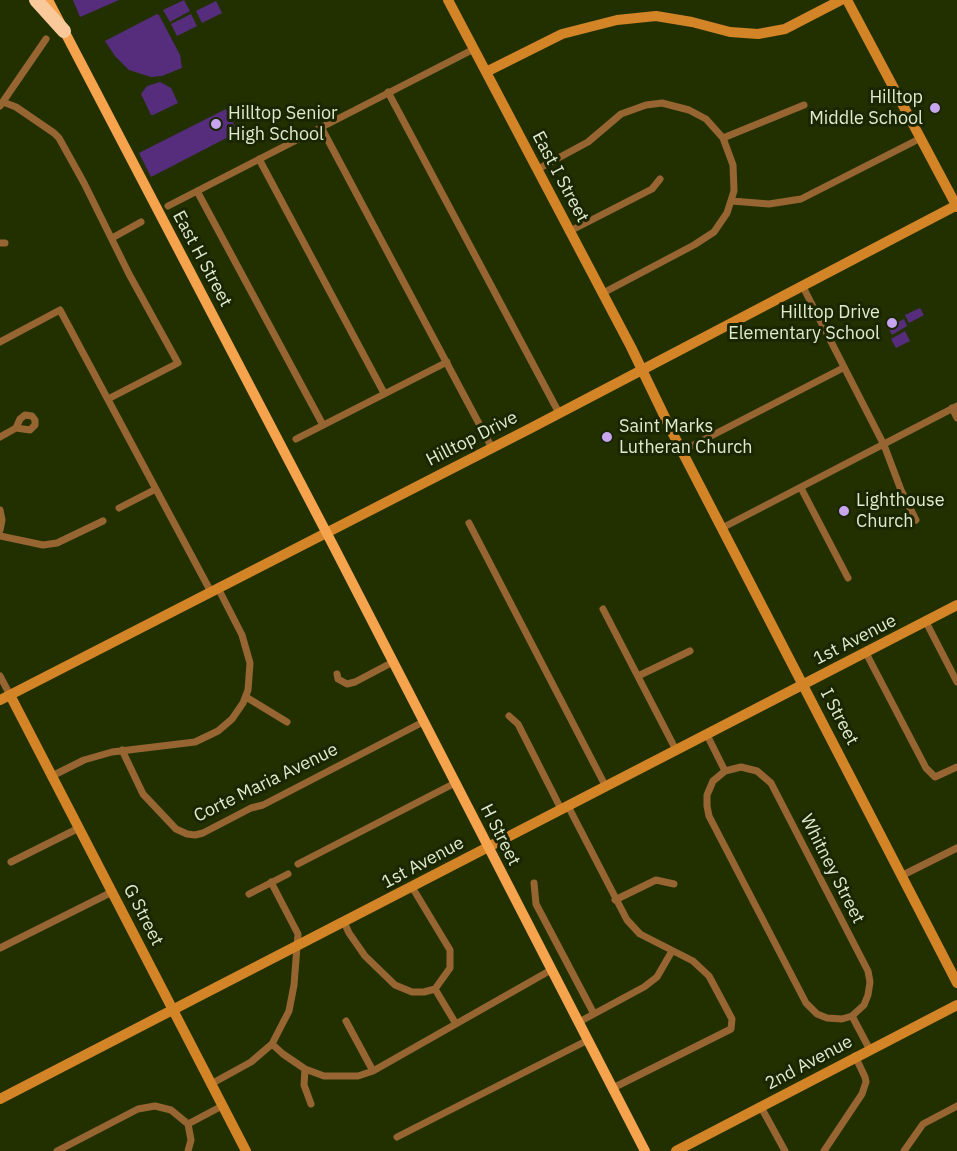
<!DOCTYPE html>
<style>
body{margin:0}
canvas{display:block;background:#223000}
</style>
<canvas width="957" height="1151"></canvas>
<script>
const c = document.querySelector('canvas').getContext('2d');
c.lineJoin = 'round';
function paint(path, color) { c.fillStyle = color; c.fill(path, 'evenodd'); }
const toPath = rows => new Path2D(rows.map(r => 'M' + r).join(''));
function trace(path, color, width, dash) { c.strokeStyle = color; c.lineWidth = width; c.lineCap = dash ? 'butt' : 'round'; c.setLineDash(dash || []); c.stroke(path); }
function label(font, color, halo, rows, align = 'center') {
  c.font = font + ' "IBM Plex Sans",sans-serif'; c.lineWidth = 6; c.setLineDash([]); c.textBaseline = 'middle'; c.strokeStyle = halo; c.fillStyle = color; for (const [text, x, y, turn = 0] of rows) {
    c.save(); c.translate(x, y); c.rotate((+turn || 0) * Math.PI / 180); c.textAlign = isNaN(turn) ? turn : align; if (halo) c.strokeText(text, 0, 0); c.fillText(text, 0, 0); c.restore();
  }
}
paint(toPath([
 [73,0,119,0,80,17],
 [184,0,190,11,170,22,163,10],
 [216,1,222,13,202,23,196,11],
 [157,14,159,15,180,55,182,68,162,76,151,77,129,70,115,56,105,41],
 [191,14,197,26,177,36,171,24],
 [160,82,171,88,178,103,153,115,151,115,141,94,147,86],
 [226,109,238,132,151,177,139,153],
 [920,308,924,315,909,323,905,315],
 [904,319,907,326,892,335,888,327],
 [905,331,910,341,896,348,891,339]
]), '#562c7d');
trace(toPath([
 [388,92,559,413],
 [3,102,16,107,54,133,59,138,84,183,129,274,178,363,108,399],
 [0,106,46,39],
 [321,127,492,448],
 [723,138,804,105],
 [259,159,384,393],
 [538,169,588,142,621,114,646,105,662,103,689,110,706,119,723,138,733,165,734,191,727,213,714,232,694,245,603,293],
 [197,191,323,425],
 [732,201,769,204,801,199,921,138],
 [168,206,474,49],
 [570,231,652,189,660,179],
 [112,238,141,222],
 [0,243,5,243],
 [802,285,884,445,901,490,916,520],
 [0,342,60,310,211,592],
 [952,408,957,418],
 [0,437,16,428,20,419,25,415,32,416,35,420,35,425,30,430,16,428],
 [296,439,447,362],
 [682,451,843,368],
 [801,488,848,578],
 [119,508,156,489],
 [0,510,2,520,0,530],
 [469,523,606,787],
 [722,528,957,406],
 [0,536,43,545,57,543,103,521],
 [603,609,676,750],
 [926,622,957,682],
 [866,653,926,768,935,777,957,767],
 [337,674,338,679,347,684,355,682,393,662],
 [0,676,10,695],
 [638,676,690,651],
 [246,697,287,722],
 [509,716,518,724,561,809],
 [707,735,725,771],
 [122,750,143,794,176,829,187,834,195,835,203,833,251,808,263,805,423,722],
 [741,767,757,771,771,783,868,971,870,982,868,995,864,1005,852,1016,842,1019,827,1018,817,1014,806,1003,709,816,707,806,707,795,713,781,725,771,741,767],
 [52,776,84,760,112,752,195,742,218,731,232,719,243,703,248,690,250,663,242,635,218,588],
 [568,806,627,920,640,934,693,961,709,976,732,1019,731,1029,613,1088],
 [11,862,79,828],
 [298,864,455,783],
 [903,875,957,848],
 [534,883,536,904,594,1014],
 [412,887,450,950,450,968,435,989],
 [249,894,288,874],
 [615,900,656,880,674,884],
 [344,922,349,933,365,956,395,985,412,992,424,992,435,989],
 [0,948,112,892],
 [435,989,456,1024],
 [852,1016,870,1050],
 [346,1021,373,1071],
 [579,1022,644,987,657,977,672,951],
 [272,1044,283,1054,305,1069,324,1076,358,1076,373,1071,551,970],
 [305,1069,304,1085,311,1104],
 [211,1084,251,1062,272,1044,289,1011,294,985,298,934,271,882],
 [761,1107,785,1151],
 [188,1124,222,1106],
 [397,1137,588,1040],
 [57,1151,138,1109,155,1106,171,1110,188,1124,191,1140,188,1151],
 [824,1151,862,1094,866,1082,865,1077,855,1056],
 [904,1151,923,1124,957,1106]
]), '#966531', 7);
trace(toPath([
 [448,0,631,347,672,432,957,983],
 [847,0,957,207],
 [486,72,562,34,617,20,656,16,692,22,730,32,758,34,785,29,841,0],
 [10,695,246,1151],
 [0,700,533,427,957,205],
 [0,1099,957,605],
 [676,1151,957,1005]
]), '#d38426', 10);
trace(toPath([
 [48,0,335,549,645,1151]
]), '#f5a34c', 10);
trace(toPath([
 [36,0,64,31]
]), '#fac99b', 14);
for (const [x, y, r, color] of [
 [935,108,6,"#c7a6ef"],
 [216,124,6,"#c7a6ef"],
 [892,323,6,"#c7a6ef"],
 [607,437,6,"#c7a6ef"],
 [844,511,6,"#c7a6ef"]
]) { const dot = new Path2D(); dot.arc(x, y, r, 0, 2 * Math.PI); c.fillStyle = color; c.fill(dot); trace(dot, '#1a2502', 2); }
label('18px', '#dfead0', '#1a2502', [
 ["Hilltop",923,98,"right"],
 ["Middle School",923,119,"right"],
 ["Hilltop Senior",228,114],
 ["High School",228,135],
 ["Hilltop Drive",880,313,"right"],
 ["Elementary School",880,334,"right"],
 ["Saint Marks",619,427],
 ["Lutheran Church",619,448],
 ["Lighthouse",856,501],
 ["Church",856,522]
], 'left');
label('18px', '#dfead0', '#1a2502', [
 ["East I Street",560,177,62],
 ["East H Street",202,259,62],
 ["Hilltop Drive",472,439,-27],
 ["1st Avenue",855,640,-27],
 ["I Street",839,717,62],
 ["Corte Maria Avenue",266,783,-26],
 ["H Street",500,835,63],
 ["1st Avenue",423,863,-28],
 ["Whitney Street",832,869,63],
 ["G Street",143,915,63],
 ["2nd Avenue",809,1063,-28]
]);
</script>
